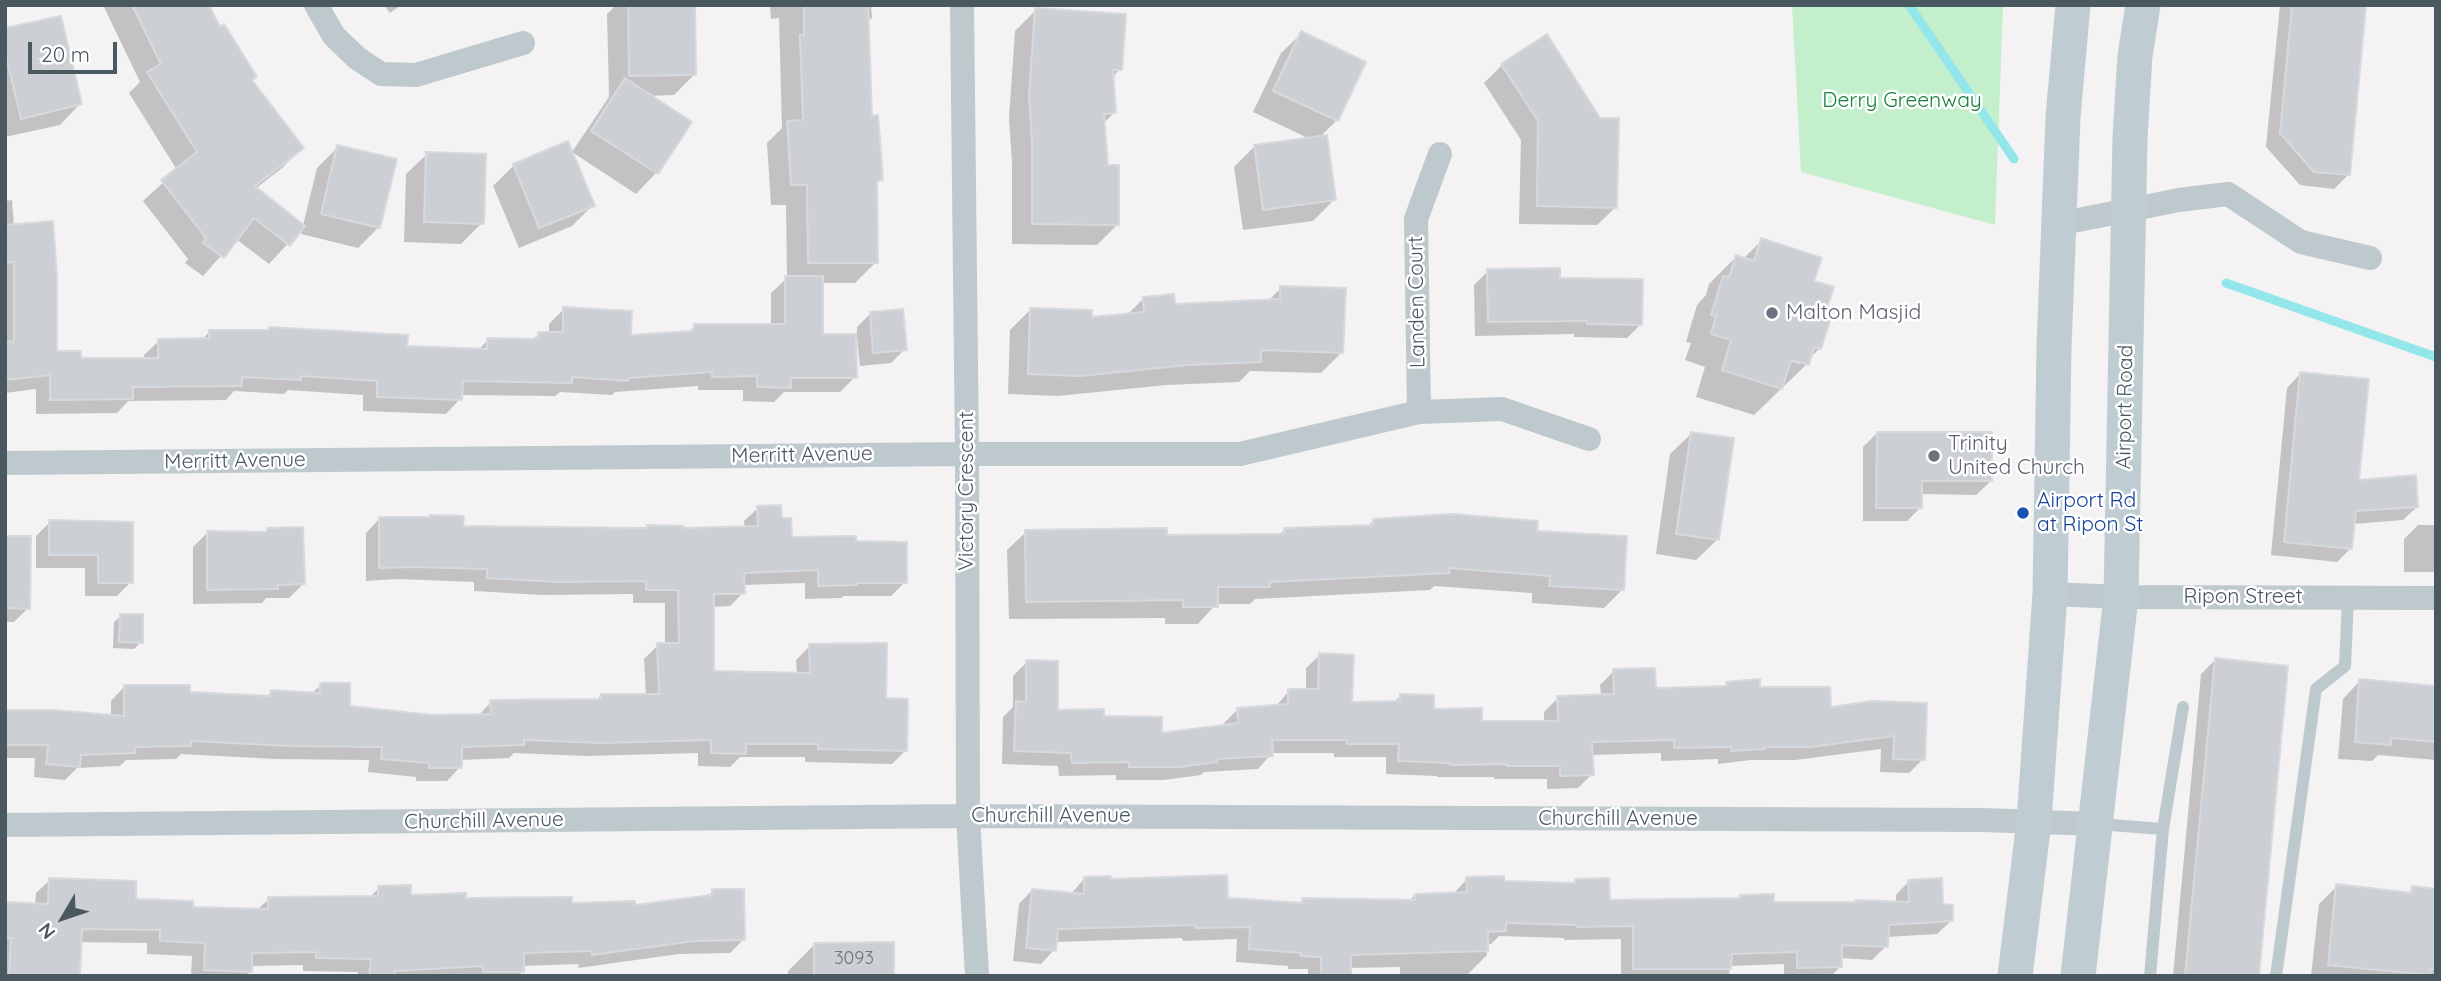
<!DOCTYPE html>
<style>
body{margin:0}
#map{position:relative;width:2441px;height:981px;overflow:hidden;background:#f4f2f2;font-family:Quicksand,sans-serif}
canvas{display:block}
.frame{position:absolute;inset:0;border:7px solid #4a595f;pointer-events:none}
.north{position:absolute;left:28px;top:883px;width:70px;height:70px;-webkit-text-stroke:5px #fff;paint-order:stroke;rotate:231deg;font-size:19px;font-weight:700;line-height:28px;text-align:center;color:#4a595f}
.north::after{content:'';display:block;margin:auto;width:24px;height:32px;background:#4a595f;clip-path:polygon(50% 0,100% 100%,50% 72%,0 100%)}
.scale{position:absolute;left:28px;top:42px;width:89px;height:32px;box-sizing:border-box;border:4px solid #4a595f;border-top:0;padding-left:9px;font-size:21px;line-height:24px;white-space:nowrap;color:#4a595f;-webkit-text-stroke:5px #fff;paint-order:stroke}
</style>
<div id="map">
<canvas width="2441" height="981"></canvas>
<div class="frame"></div>
<div class="north">N</div>
<div class="scale">20 m</div>
</div>
<script>
const c = document.querySelector('canvas').getContext('2d');
c.lineJoin = 'round';
function paint(path, color) { c.fillStyle = color; c.fill(path, 'evenodd'); }
const toPath = rows => new Path2D(rows.map(r => 'M' + r).join(''));
function trace(path, color, width, dash) { c.strokeStyle = color; c.lineWidth = width; c.lineCap = dash ? 'butt' : 'round'; c.setLineDash(dash || []); c.stroke(path); }
function label(font, color, halo, rows, align = 'center') {
  c.font = font + ' Quicksand,sans-serif'; c.lineWidth = 5; c.setLineDash([]); c.textBaseline = 'middle'; c.strokeStyle = halo; c.fillStyle = color; for (const [text, x, y, turn = 0] of rows) {
    c.save(); c.translate(x, y); c.rotate((+turn || 0) * Math.PI / 180); c.textAlign = isNaN(turn) ? turn : align; if (halo) c.strokeText(text, 0, 0); c.fillText(text, 0, 0); c.restore();
  }
}
paint(toPath([
 [1792,5,2003,5,1995,225,1801,172]
]), '#c4efcd');
paint(toPath([
 [103,5,208,5,250,81,302,148,282,168,255,189,303,227,269,264,236,239,203,276,185,263,188,259,143,201,177,170,129,93,140,82],
 [384,5,401,5,390,13],
 [616,5,693,5,695,74,674,95,648,96,656,173,636,194,572,152,609,97,607,14],
 [770,5,871,5,872,18,867,22,870,118,881,180,875,185,876,262,855,283,821,283,821,336,857,336,857,327,871,313,905,349,891,363,860,366,857,338,855,338,855,377,840,392,784,392,774,402,743,401,743,390,698,390,698,386,615,392,612,395,560,392,555,396,461,395,460,399,446,414,363,411,363,395,288,390,284,394,234,391,226,400,128,401,117,413,36,414,36,389,5,393,5,201,12,200,14,226,55,353,79,360,144,360,144,355,159,341,202,340,210,331,266,332,270,329,405,348,478,350,488,340,532,340,539,334,549,334,549,324,564,309,629,337,688,333,695,326,771,326,771,293,787,278,786,205,771,205,767,143,782,128,779,18,771,19],
 [2280,5,2365,5,2348,175,2334,189,2300,185,2266,147],
 [1036,10,1120,69,1112,78,1115,112,1103,124,1106,166,1118,224,1097,245,1012,244,1012,163,1009,118,1015,31],
 [5,30,80,104,60,125,5,137],
 [1302,33,1337,120,1320,137,1334,200,1313,221,1243,230,1234,167,1255,146,1310,139,1253,112,1281,53],
 [1502,65,1616,207,1597,225,1519,224,1521,140,1484,83],
 [338,147,379,227,358,248,301,234,317,168],
 [427,154,482,223,461,244,404,242,406,174],
 [514,165,593,205,572,226,519,248,493,186],
 [1762,240,1812,282,1825,309,1819,349,1808,360,1807,364,1754,415,1696,397,1705,367,1685,360,1691,343,1686,342,1697,305,1706,295,1709,284,1736,257,1743,259],
 [1783,359,1800,361,1800,364],
 [1488,271,1641,324,1627,338,1574,337,1574,334,1475,336,1474,285],
 [1281,288,1342,352,1321,373,1250,371,1239,382,1166,385,1058,396,1008,394,1010,330,1030,310,1090,319,1127,315,1143,299,1174,306,1267,302],
 [2300,374,2357,482,2417,507,2403,520,2353,524,2351,548,2337,562,2271,555,2287,388],
 [1877,433,1991,481,1976,495,1921,494,1921,507,1907,521,1863,521,1863,447],
 [1691,434,1717,540,1696,560,1656,554,1670,454],
 [758,508,780,520,790,538,854,543,905,582,891,596,844,596,841,598,805,599,805,583,743,585,743,593,730,606,712,607,712,672,797,674,796,660,810,646,885,700,906,750,892,764,805,762,805,757,740,757,730,767,698,766,698,753,586,756,514,753,509,758,460,760,460,767,447,781,416,781,416,777,368,772,369,760,275,759,181,754,176,759,126,760,120,766,77,768,65,780,34,777,35,758,5,758,5,711,111,716,111,701,124,687,266,698,271,692,311,694,321,685,348,708,431,716,478,716,491,702,596,701,601,695,646,696,644,659,658,645,665,645,665,603,633,603,633,594,543,595,474,591,474,582,398,579,366,581,366,533,379,519,462,528,645,530,648,527,682,530,745,528,744,521],
 [1373,521,1535,533,1622,590,1604,608,1532,603,1532,593,1434,586,1430,590,1255,599,1250,604,1216,604,1198,624,1165,624,1165,618,1009,619,1007,550,1026,532,1166,537,1278,536,1284,530,1367,527],
 [50,522,132,523,131,582,117,596,85,596,85,568,36,568,36,536],
 [2418,525,2436,525,2436,570,2434,572,2404,572,2404,539],
 [268,530,303,584,289,598,266,598,262,603,193,604,193,547,207,533,264,533],
 [5,538,28,608,14,622,5,622],
 [121,616,141,642,134,649,113,648,114,622],
 [1320,655,1350,704,1393,703,1401,696,1432,711,1480,723,1544,722,1544,712,1558,698,1601,696,1600,685,1614,671,1654,689,1722,688,1727,684,1759,688,1830,709,1873,702,1923,759,1909,773,1880,772,1881,749,1795,760,1751,760,1718,764,1718,759,1661,761,1661,753,1591,755,1592,774,1578,788,1547,789,1547,779,1494,779,1494,777,1437,777,1437,776,1386,774,1386,757,1334,757,1334,753,1272,753,1258,769,1204,772,1201,775,1164,780,1116,780,1116,775,1059,776,1058,766,1002,764,1003,717,1013,707,1013,676,1027,662,1056,711,1102,718,1161,735,1224,726,1224,723,1238,709,1275,707,1289,691,1306,690,1306,668],
 [2215,660,2257,976,2173,976,2201,674],
 [2360,681,2432,687,2436,684,2436,760,2378,755,2372,761,2338,759,2343,699],
 [1084,879,1226,900,1298,905,1302,900,1409,901,1415,895,1453,894,1467,879,1503,883,1572,885,1576,881,1608,902,1738,900,1741,897,1773,903,1896,903,1896,895,1909,881,1941,906,1951,921,1937,934,1886,937,1886,946,1872,960,1840,958,1840,967,1831,976,1784,976,1784,964,1730,966,1729,976,1621,976,1621,939,1564,940,1564,938,1499,936,1491,944,1486,944,1487,955,1466,976,1400,976,1400,967,1349,968,1349,976,1308,976,1308,969,1288,969,1288,966,1236,962,1237,939,1183,941,1182,938,1055,942,1054,950,1041,964,1013,961,1019,904,1032,890,1071,894],
 [50,880,134,901,191,909,256,911,269,899,369,898,379,888,410,897,633,907,707,897,713,891,744,939,730,953,679,954,578,968,579,964,522,966,522,972,518,976,358,976,358,972,303,971,303,965,250,966,250,971,246,976,191,976,192,956,147,954,147,943,71,942,69,976,5,976,5,904,35,905,36,893],
 [2337,886,2407,894,2413,888,2436,891,2436,976,2311,976,2319,904],
 [815,944,892,976,788,976,788,971]
]), '#0003');
trace(toPath([
 [1909,5,2014,159],
 [2226,283,2436,357]
]), '#93e6ea', 9);
const building = toPath([
 [132,5,209,5,220,27,224,24,257,77,252,80,304,148,255,186,305,226,290,246,254,218,224,258,203,243,206,238,161,180,197,152,147,72,161,64,132,5],
 [628,5,695,5,696,75,629,76,628,5],
 [804,5,868,5,872,116,878,115,883,180,877,181,878,263,808,263,807,185,791,185,787,121,803,120,800,35,804,35,804,5],
 [2292,5,2366,5,2350,175,2314,172,2280,133,2292,5],
 [1035,8,1126,14,1122,70,1113,70,1116,113,1104,114,1108,165,1119,165,1119,225,1032,224,1032,141,1029,96,1035,8],
 [61,16,82,104,21,119,5,52,5,28,61,16],
 [1301,31,1366,62,1338,121,1273,91,1301,31],
 [1547,34,1600,118,1619,118,1617,208,1537,206,1538,121,1501,64,1547,34],
 [625,78,692,122,658,174,591,131,625,78],
 [1327,135,1336,200,1263,210,1254,145,1327,135],
 [568,141,595,206,539,228,513,164,568,141],
 [337,145,397,159,380,228,321,214,337,145],
 [426,152,486,154,484,224,424,222,426,152],
 [53,221,57,278,57,351,81,351,81,358,158,358,158,339,209,338,209,330,269,330,269,327,408,335,407,346,487,349,487,338,538,339,538,332,563,332,563,307,632,311,631,335,694,331,694,324,785,324,785,276,823,276,823,334,856,334,857,378,791,378,791,388,757,387,757,376,712,377,712,372,629,378,628,381,572,377,572,383,463,381,462,400,377,397,377,381,301,376,301,380,242,377,242,386,133,387,133,399,50,400,50,375,5,380,5,342,14,341,14,262,5,263,5,225,53,221],
 [1761,238,1822,258,1814,281,1834,287,1827,308,1833,311,1821,349,1814,347,1809,365,1791,360,1782,389,1722,370,1731,340,1711,334,1716,316,1711,315,1723,276,1729,277,1736,255,1754,261,1761,238],
 [1560,268,1560,278,1643,279,1642,325,1587,324,1587,321,1488,322,1487,269,1560,268],
 [1280,286,1346,288,1343,353,1261,350,1261,362,1188,365,1080,376,1028,374,1030,308,1092,310,1092,317,1144,312,1143,297,1174,294,1175,304,1280,299,1280,286],
 [903,309,907,350,873,353,870,312,903,309],
 [2300,372,2369,379,2359,480,2416,475,2418,507,2356,511,2352,549,2284,542,2300,372],
 [1691,432,1734,438,1719,540,1676,534,1691,432],
 [1877,432,1992,432,1992,481,1922,481,1922,508,1876,508,1877,432],
 [781,505,782,518,791,518,792,537,856,536,856,541,907,542,907,583,857,583,857,585,818,586,818,570,744,573,745,594,714,594,714,671,810,673,809,644,887,643,886,698,908,699,907,751,818,749,818,744,746,744,746,754,711,753,711,740,601,743,524,740,524,745,462,747,462,768,429,768,429,763,381,759,382,747,290,746,191,741,191,746,135,747,135,753,81,755,80,767,46,764,48,745,5,745,5,710,54,710,124,716,124,685,190,685,190,692,270,696,271,690,320,693,320,683,350,683,350,706,431,715,491,714,490,700,601,699,601,694,659,694,657,643,679,643,678,590,646,590,646,581,558,582,487,578,487,569,413,567,379,568,379,517,430,517,430,515,464,516,463,526,647,528,647,525,684,526,684,528,758,526,757,506,781,505],
 [1452,514,1538,521,1537,531,1627,536,1624,590,1549,586,1550,576,1449,568,1450,573,1270,582,1270,587,1218,587,1218,607,1183,607,1183,600,1026,602,1025,530,1167,528,1167,535,1284,534,1284,528,1373,525,1373,519,1452,514],
 [49,520,133,522,133,583,98,583,98,555,49,555,49,520],
 [303,527,305,584,278,585,278,589,207,590,207,531,267,532,267,528,303,527],
 [5,536,31,536,30,609,5,608,5,536],
 [120,614,143,614,143,643,119,642,120,614],
 [1319,653,1354,655,1352,702,1400,701,1400,694,1434,695,1434,709,1482,708,1482,721,1558,721,1557,696,1614,694,1613,669,1655,668,1656,688,1727,686,1726,682,1760,679,1760,687,1830,687,1831,707,1873,701,1927,703,1925,760,1893,759,1894,736,1810,747,1765,747,1765,749,1731,751,1731,747,1674,748,1674,740,1592,742,1594,775,1560,776,1560,766,1507,766,1507,764,1450,765,1450,763,1398,761,1399,744,1347,744,1347,740,1272,740,1273,756,1216,759,1217,762,1179,767,1129,767,1129,762,1072,763,1071,753,1014,751,1016,701,1026,702,1026,660,1058,661,1058,710,1104,709,1104,716,1162,717,1162,733,1238,723,1237,708,1288,704,1288,689,1318,689,1319,653],
 [2215,658,2288,666,2259,976,2185,976,2215,658],
 [2359,679,2436,686,2436,742,2391,738,2391,745,2355,742,2359,679],
 [1227,875,1228,898,1302,903,1302,898,1415,900,1415,894,1467,892,1466,877,1504,876,1504,881,1575,883,1575,879,1609,878,1610,900,1740,898,1740,895,1774,894,1774,902,1856,902,1856,900,1909,902,1908,880,1942,878,1943,904,1953,905,1953,921,1889,925,1888,947,1842,945,1842,967,1797,968,1797,952,1732,954,1731,969,1633,969,1633,926,1577,927,1576,925,1506,923,1506,931,1488,932,1488,951,1351,955,1351,976,1321,976,1321,957,1301,956,1301,953,1249,949,1250,927,1195,928,1195,925,1058,929,1056,951,1026,948,1032,889,1084,894,1084,877,1111,876,1111,879,1227,875],
 [49,878,136,881,136,899,193,901,193,907,268,909,268,897,378,896,378,886,411,885,411,895,466,893,466,898,572,897,572,903,635,901,635,905,712,895,712,889,744,889,745,940,694,941,592,955,592,951,524,953,524,972,483,972,483,966,395,971,395,976,369,976,371,959,316,958,316,952,252,953,252,972,204,970,205,943,160,941,160,930,82,929,80,976,9,976,11,938,5,938,5,902,48,904,49,878],
 [2336,884,2412,893,2412,886,2436,889,2436,970,2431,969,2430,975,2328,965,2336,884],
 [894,942,894,976,814,976,814,943,894,942]
]);
paint(building, '#ccd0d4');
trace(building, '#d6d9dd', 2);
trace(toPath([
 [2097,824,2163,829,2150,976],
 [2163,829,2183,707],
 [2276,976,2316,689,2345,666,2348,598]
]), '#bec9ce', 12);
trace(toPath([
 [316,5,334,36,357,58,381,74,416,75,523,43],
 [962,5,967,454,968,816,977,976],
 [2058,224,2179,200,2228,194,2301,242,2370,258],
 [1419,412,1416,219,1440,154],
 [5,463,967,454,1240,454,1419,412,1502,409,1589,439],
 [2050,594,2121,597,2436,598],
 [5,825,968,816,1983,820,2097,824]
]), '#bec9ce', 24);
trace(toPath([
 [2015,976,2034,821,2050,594,2054,347,2063,117,2073,5],
 [2078,976,2121,597,2130,137,2135,56,2143,5]
]), '#bfccd2', 35);
for (const [x, y, r, color] of [
 [1772,313,7,"#6b7280"],
 [1934,456,7,"#6b7280"],
 [2023,513,7,"#1a4fb4"]
]) { const dot = new Path2D(); dot.arc(x, y, r, 0, 2 * Math.PI); c.fillStyle = color; c.fill(dot); trace(dot, '#fff', 2.5); }
label('18px', '#6a777c', null, [
 ["3093",854,959]
]);
label('21px', '#1b803d', '#fff', [
 ["Derry Greenway",1902,101]
]);
label('21px', '#4a595f', '#fff', [
 ["Landen Court",1417,302,-91],
 ["Airport Road",2125,407,-89],
 ["Merritt Avenue",802,455,-1],
 ["Merritt Avenue",235,461,-1],
 ["Victory Crescent",967,491,-90],
 ["Ripon Street",2243,597],
 ["Churchill Avenue",1051,816],
 ["Churchill Avenue",1618,819],
 ["Churchill Avenue",484,821,-1]
]);
label('21px', '#5b616d', '#fff', [
 ["Malton Masjid",1786,313],
 ["Trinity",1948,444],
 ["United Church",1948,468]
], 'left');
label('21px', '#164399', '#fff', [
 ["Airport Rd",2037,501],
 ["at Ripon St",2037,525]
], 'left');
</script>
